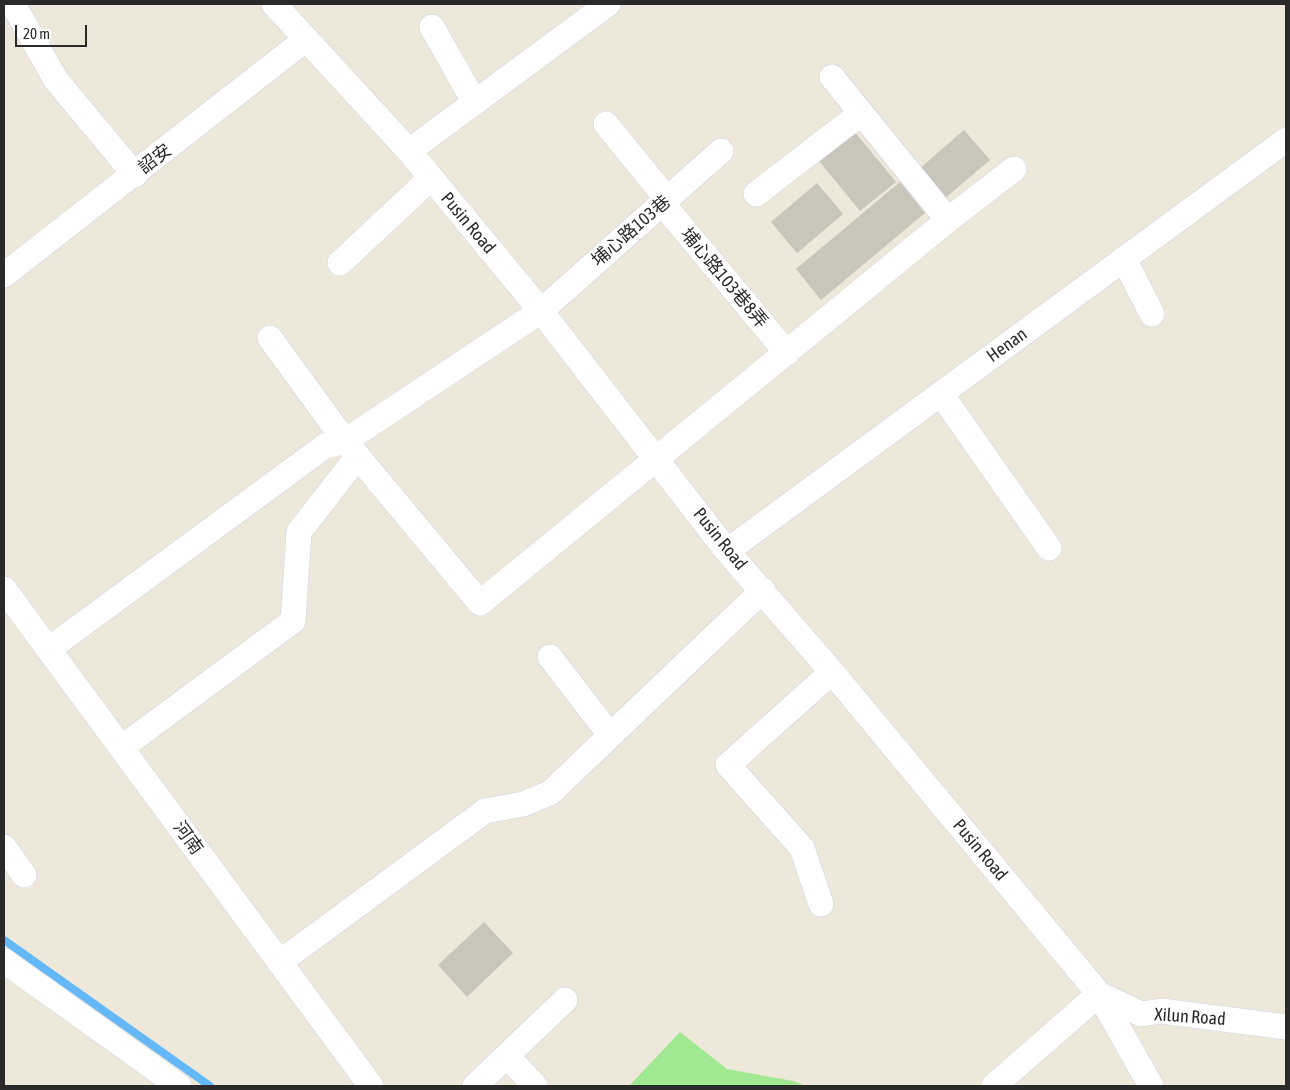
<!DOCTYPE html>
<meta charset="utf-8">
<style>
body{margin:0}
#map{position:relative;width:1290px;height:1090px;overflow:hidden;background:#ede8da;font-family:"Asap Condensed",sans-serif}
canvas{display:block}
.frame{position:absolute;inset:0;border:5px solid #2a2a2a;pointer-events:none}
.scale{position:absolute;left:15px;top:25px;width:72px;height:22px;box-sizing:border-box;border:2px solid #2a2a2a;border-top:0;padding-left:6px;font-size:15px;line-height:18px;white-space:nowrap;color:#2a2a2a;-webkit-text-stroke:4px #fff;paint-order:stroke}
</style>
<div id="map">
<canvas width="1290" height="1090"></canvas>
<div class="frame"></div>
<div class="scale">20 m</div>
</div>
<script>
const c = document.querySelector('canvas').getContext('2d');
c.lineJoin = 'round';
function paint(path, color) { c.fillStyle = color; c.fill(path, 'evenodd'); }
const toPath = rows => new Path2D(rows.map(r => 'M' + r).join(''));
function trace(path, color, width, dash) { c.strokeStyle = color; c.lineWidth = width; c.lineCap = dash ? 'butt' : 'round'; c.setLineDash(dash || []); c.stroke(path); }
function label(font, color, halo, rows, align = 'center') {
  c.font = font + ' "Asap Condensed","Noto Sans TC",sans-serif'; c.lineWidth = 4; c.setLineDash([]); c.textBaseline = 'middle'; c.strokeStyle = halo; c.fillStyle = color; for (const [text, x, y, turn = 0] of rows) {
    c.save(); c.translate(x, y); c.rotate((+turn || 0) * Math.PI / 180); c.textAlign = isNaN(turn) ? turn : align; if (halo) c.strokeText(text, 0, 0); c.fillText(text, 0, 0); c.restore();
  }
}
paint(toPath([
 [680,1032,727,1069,793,1081,806,1086,629,1086]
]), '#a1e892');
trace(toPath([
 [4,940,210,1086]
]), '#64b8f8', 8);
paint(toPath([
 [964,130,990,160,944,199,919,169],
 [854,131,896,182,860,211,819,161],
 [900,182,925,213,821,300,796,269],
 [817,183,843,214,797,253,771,222],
 [484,922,513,953,467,997,438,965]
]), '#c8c5ba');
const minor = toPath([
 [13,4,56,80,135,175],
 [274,4,409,151,541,311,727,551,832,672,1099,994,1151,1086],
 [432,27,475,103],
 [832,77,948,220],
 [606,124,667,199],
 [409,151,608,4],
 [756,194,860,114],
 [662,203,787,353],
 [1124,259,1152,314],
 [340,263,431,178],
 [4,275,305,40],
 [270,338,345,441,480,603,948,220,1014,169],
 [941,394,1049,548],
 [727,551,1286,140],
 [4,589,371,1086],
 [49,649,325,446,345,441,541,311,721,151],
 [550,657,610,735],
 [121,748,293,621,299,532,358,456],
 [4,847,24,875],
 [821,904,802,848,728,765,832,672],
 [4,961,179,1086],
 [280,962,485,811,523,804,550,793,763,590],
 [507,1056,535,1086],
 [475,1086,565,1000],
 [994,1086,1099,994,1141,1014,1161,1011,1286,1027]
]);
trace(minor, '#cfd0e4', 26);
trace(minor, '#fff', 25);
label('18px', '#2a2a2a', '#fff', [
 ["詔安",155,159,-38],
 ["Pusin Road",468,223,50],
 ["埔心路103巷",631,231,-41],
 ["埔心路103巷8弄",724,278,50],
 ["Henan",1007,345,-36],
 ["Pusin Road",720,539,51],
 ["河南",188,838,54],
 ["Pusin Road",980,850,50],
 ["Xilun Road",1190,1017,4]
]);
</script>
